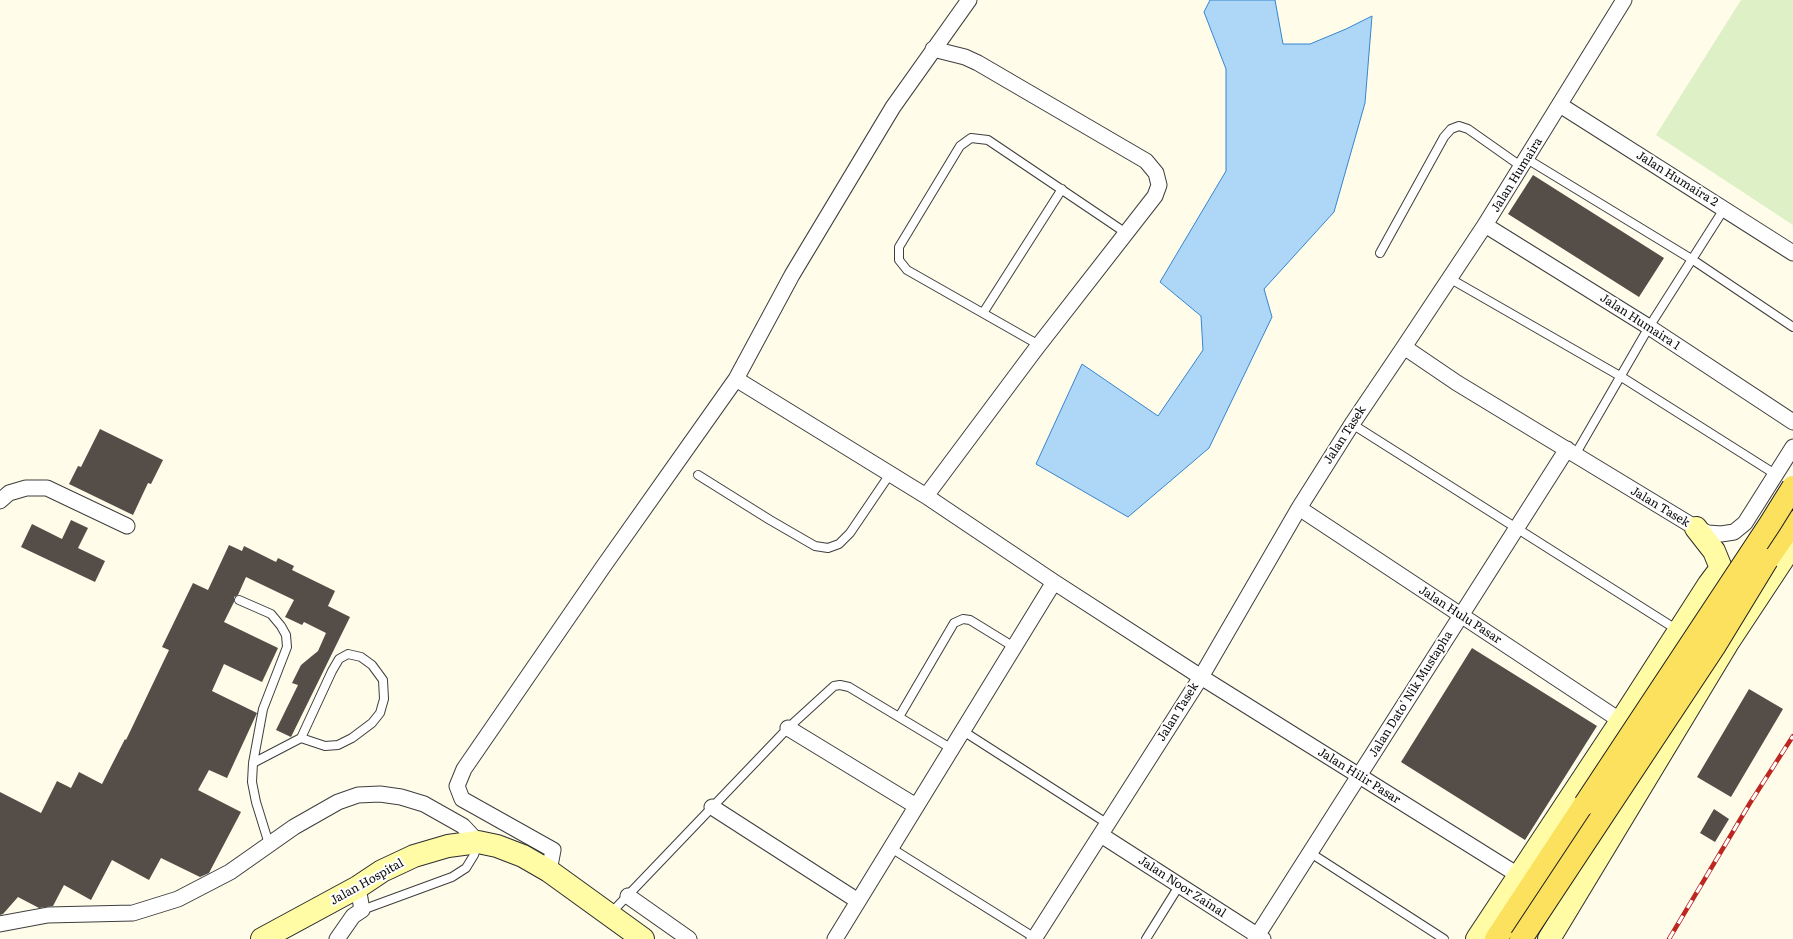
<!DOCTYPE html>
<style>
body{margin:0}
canvas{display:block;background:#fffcea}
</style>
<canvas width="1793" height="939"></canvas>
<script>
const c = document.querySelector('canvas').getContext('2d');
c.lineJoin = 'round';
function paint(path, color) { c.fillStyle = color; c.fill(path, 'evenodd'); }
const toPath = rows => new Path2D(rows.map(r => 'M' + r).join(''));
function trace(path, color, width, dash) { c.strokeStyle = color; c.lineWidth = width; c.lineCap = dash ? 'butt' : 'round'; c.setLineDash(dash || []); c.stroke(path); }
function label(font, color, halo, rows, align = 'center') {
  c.font = font + ' Literata,serif'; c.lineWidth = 4; c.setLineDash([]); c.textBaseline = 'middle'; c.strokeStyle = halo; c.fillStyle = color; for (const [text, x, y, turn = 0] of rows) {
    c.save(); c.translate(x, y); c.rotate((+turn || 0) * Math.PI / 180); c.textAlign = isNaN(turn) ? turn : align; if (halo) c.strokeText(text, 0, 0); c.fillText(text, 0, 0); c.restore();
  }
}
paint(toPath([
 [1741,0,1793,0,1793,225,1656,135]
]), '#def0c6');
const water = toPath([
 [1210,0,1275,0,1283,44,1310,44,1346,29,1372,16,1365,103,1334,212,1264,289,1272,317,1209,448,1128,517,1036,464,1082,364,1158,416,1203,350,1201,316,1160,282,1226,171,1226,69,1204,12,1210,0]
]);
paint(water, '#aed6f7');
trace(water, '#3485cf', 1);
paint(toPath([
 [1533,175,1664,258,1639,297,1508,214],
 [100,429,163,460,151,484,148,483,133,515,69,484,78,466,81,467],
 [71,520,88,528,78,548,105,561,95,582,21,547,32,524,62,539],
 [229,545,242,551,244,546,276,562,278,558,294,566,292,570,335,591,328,606,350,617,291,737,276,730,298,685,292,683,301,665,318,651,326,633,304,622,302,625,285,617,294,600,246,577,238,595,234,597,234,602,224,622,278,648,262,682,224,664,212,691,257,713,227,778,209,770,198,790,241,812,209,873,200,877,161,858,149,880,112,860,91,900,64,885,53,906,39,908,18,897,3,914,0,915,0,792,41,813,57,781,71,788,79,772,102,784,125,739,126,740,169,650,162,647,193,583,208,590],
 [1472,648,1597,726,1525,840,1401,762],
 [1749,689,1783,709,1731,797,1697,777],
 [1714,809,1729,819,1715,842,1700,833]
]), '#544d48');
const service = toPath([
 [1527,159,1693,260,1793,327],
 [1380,253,1444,137,1451,129,1459,126,1468,129,1522,167],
 [1449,278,1620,376,1775,474],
 [983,313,1062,189],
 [1039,345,907,270,899,260,899,247,960,146,971,138,988,140,1126,233],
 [1352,424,1679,631],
 [1575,455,1649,327,1724,209],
 [698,475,770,520,815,546,828,548,839,544,850,533,890,474],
 [239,600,271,614,281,626,286,635,287,647,263,709,253,763,252,782,256,802,269,844],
 [899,717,954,623,963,619,970,620,1014,647],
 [963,731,1108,824],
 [253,763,301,738,325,746,338,745,352,738,372,723,380,713,384,699,383,680,372,665,361,657,348,654,339,659,332,671,301,738],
 [891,848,1035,938],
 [1309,852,1444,939],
 [362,910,452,877,466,868,474,855,478,843],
 [610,914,788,728,834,686,840,685,849,687,952,749],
 [1146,939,1179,886]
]);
const minor = toPath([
 [1560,105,1793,253],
 [1485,225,1649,327,1793,422],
 [1404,347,1485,225,1624,0],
 [736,379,926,496,1054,582,1201,677,1518,875],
 [926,496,1035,350,1155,196,1159,185,1156,173,1146,161,978,63,965,57,933,49],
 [0,501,9,493,26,488,47,488,127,526],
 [1299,508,1621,721],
 [788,728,916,806],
 [712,807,858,901],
 [1101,835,1263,939],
 [549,871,553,850,462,799,457,786,464,769,603,567,736,379,792,275,893,107,969,0],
 [628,896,689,939],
 [0,924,48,915,133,913,178,899,230,872,294,827,338,802,358,795,380,794,401,797,424,804,463,826,478,842],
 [337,939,353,916,362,910,358,887],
 [835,939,1054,582],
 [1034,939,1201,677,1299,508,1352,424,1404,347,1457,383,1696,528,1708,533,1721,534,1734,532,1745,523,1793,447],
 [1255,939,1567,449]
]);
const secondary = toPath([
 [262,939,358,887,382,871,414,856,448,846,478,842,497,846,523,856,549,871,643,939],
 [1477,939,1621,721,1709,584,1721,568,1714,551,1696,528],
 [1549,939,1727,644,1793,544]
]);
const primary = toPath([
 [1767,560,1793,522],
 [1496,939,1585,804]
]);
trace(service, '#3e3e3e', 10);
trace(minor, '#3e3e3e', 17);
trace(secondary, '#2d2d2d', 24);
trace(primary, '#1c1c1c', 24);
trace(service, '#fff', 8);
trace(minor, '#fff', 15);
trace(secondary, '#fffca5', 22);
trace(primary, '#fbe15e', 22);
const rail = toPath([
 [1669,939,1750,803,1793,736]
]);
trace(rail, '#bc2722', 4.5);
trace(rail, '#fff', 3, [9]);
const primaryBridge = toPath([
 [1585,804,1770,524,1793,487],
 [1521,939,1714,647,1767,560]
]);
trace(primaryBridge, '#1c1c1c', 24, []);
trace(primaryBridge, '#fbe15e', 22);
label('12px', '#0b0b0b', '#fff', [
 ["Jalan Humaira",1517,175,-58],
 ["Jalan Humaira 2",1677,179,32],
 ["Jalan Humaira 1",1640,322,33],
 ["Jalan Tasek",1345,435,-57],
 ["Jalan Tasek",1660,507,31],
 ["Jalan Hulu Pasar",1460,615,33],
 ["Jalan Dato' Nik Mustapha",1411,694,-58],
 ["Jalan Tasek",1178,712,-58],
 ["Jalan Hilir Pasar",1359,776,32],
 ["Jalan Hospital",367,882,-29],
 ["Jalan Noor Zainal",1182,887,33]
]);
</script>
